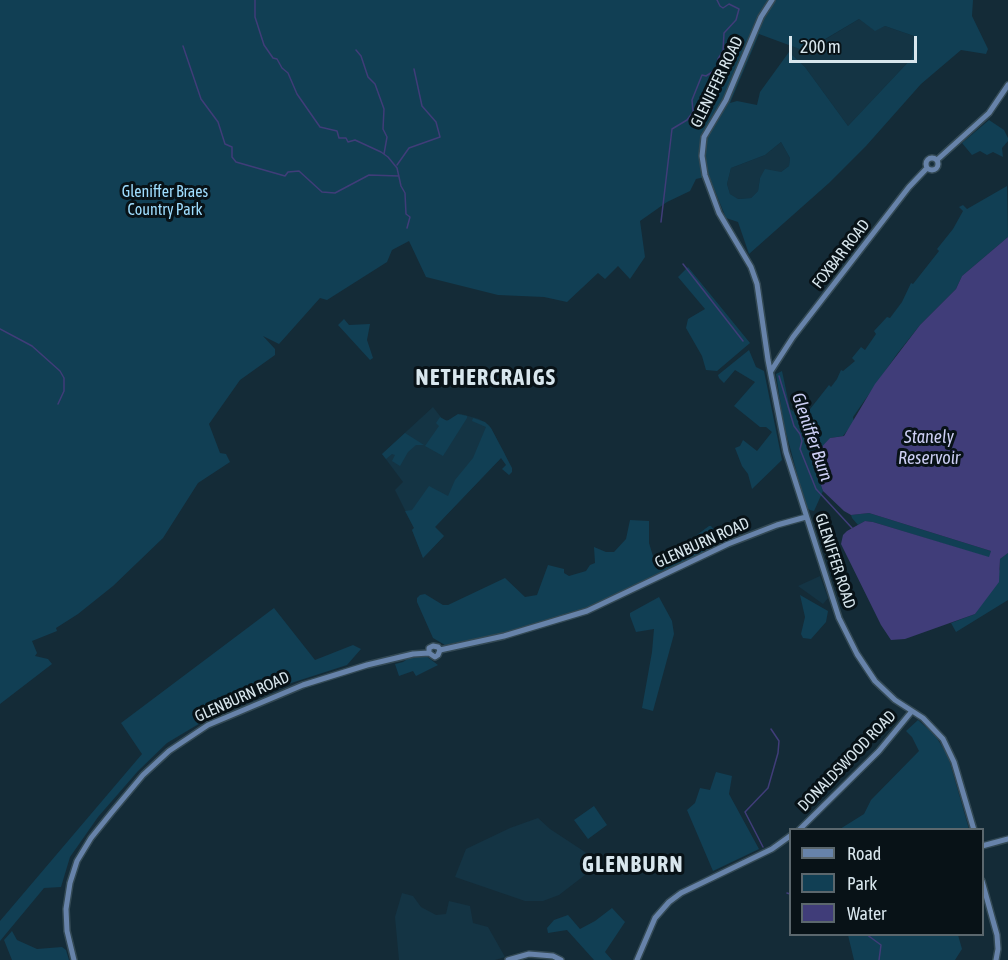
<!DOCTYPE html>
<style>
body{margin:0}
#map{position:relative;width:1008px;height:960px;overflow:hidden;background:#142b37;font-family:"Asap Condensed",sans-serif}
canvas{display:block}
.legend{position:absolute;left:789px;top:828px;width:195px;height:108px;box-sizing:border-box;background:#081217;border:2px solid #5b676d;margin:0;padding:8px 10px;list-style:none;font-size:18px;color:#d8e6ed}
.legend li{display:flex;align-items:center;gap:12px;height:30px}
.legend b{width:30px;border:2px solid #5b676d}
.scale{position:absolute;left:789px;top:36px;width:128px;height:27px;box-sizing:border-box;border:3px solid #d8e6ed;border-top:0;padding-left:8px;font-size:18px;line-height:21px;white-space:nowrap;color:#d8e6ed;-webkit-text-stroke:4px #081217;paint-order:stroke}
</style>
<div id="map">
<canvas width="1008" height="960"></canvas>
<ul class="legend">
<li><b style="height:8px;background:#6783aa"></b>Road</li>
<li><b style="height:16px;background:#113f54"></b>Park</li>
<li><b style="height:16px;background:#403d79"></b>Water</li>
</ul>
<div class="scale">200 m</div>
</div>
<script>
const c = document.querySelector('canvas').getContext('2d');
c.lineJoin = 'round';
function paint(path, color) { c.fillStyle = color; c.fill(path, 'evenodd'); }
const toPath = rows => new Path2D(rows.map(r => 'M' + r).join(''));
function trace(path, color, width, dash) { c.strokeStyle = color; c.lineWidth = width; c.lineCap = dash ? 'butt' : 'round'; c.setLineDash(dash || []); c.stroke(path); }
function label(font, color, halo, rows, align = 'center') {
  c.font = font + ' "Asap Condensed",sans-serif'; c.lineWidth = 6; c.setLineDash([]); c.textBaseline = 'middle'; c.strokeStyle = halo; c.fillStyle = color; for (const [text, x, y, turn = 0] of rows) {
    c.save(); c.translate(x, y); c.rotate((+turn || 0) * Math.PI / 180); c.textAlign = isNaN(turn) ? turn : align; if (halo) c.strokeText(text, 0, 0); c.fillText(text, 0, 0); c.restore();
  }
}
paint(toPath([
 [859,19,875,30,885,26,914,36,912,58,848,126,805,67,789,52,792,46,806,51],
 [781,142,790,158,789,166,781,172,760,178,758,191,751,198,737,199,730,194,727,184,731,168,765,155],
 [433,407,443,420,450,420,461,414,479,419,489,425,505,454,435,527,444,536,423,558,412,530,414,528,395,490,403,482,382,454],
 [820,576,828,598,823,604,798,586],
 [538,818,550,829,585,852,598,865,559,895,543,901,525,901,455,877,466,849,510,828],
 [402,893,413,896,421,907,436,915,446,914,449,901,470,906,473,923,488,927,505,957,495,960,399,960,395,917]
]), '#143444');
paint(toPath([
 [0,0,973,0,972,16,988,49,986,54,961,50,921,84,866,146,829,183,749,254,738,222,726,218,709,176,696,179,690,191,667,202,640,221,645,257,630,279,618,266,605,279,598,273,567,302,544,297,498,295,426,277,409,241,392,250,387,262,327,300,320,298,279,344,263,336,275,349,275,355,240,380,209,424,220,453,226,454,230,462,198,483,163,538,113,586,78,614,56,628,57,631,32,641,37,653,35,656,48,659,52,664,0,704],
 [859,19,875,31,885,26,914,36,912,58,848,126,805,67,789,52,760,92,757,105,737,101,730,103,759,34,805,51],
 [781,142,790,158,789,166,781,172,765,169,760,178,758,191,751,198,738,199,730,194,727,184,731,168,765,155],
 [989,120,1004,130,1008,138,1008,141,1002,148,1003,157,993,152,987,155,980,151,972,155,962,143],
 [1007,186,1008,237,962,276,956,289,920,325,897,354,853,417,854,422,843,436,830,438,814,466,823,491,814,511,810,510,806,507,784,425,776,374,782,371,790,409,803,418,829,385,831,387,837,379,841,370,843,371,855,361,852,358,861,347,865,350,876,334,874,331,887,317,890,318,902,302,911,283,913,284,939,251,937,249,953,229,963,211,959,207,963,205,967,209],
 [688,267,750,343,717,371,706,370,702,356,686,328,688,319,705,309,678,277],
 [344,319,349,325,370,324,367,340,373,358,370,360,338,325],
 [749,350,756,367,764,371,782,460,752,489,748,474,742,466,735,448,740,446,743,440,757,451,772,432,766,427,760,427,734,406,755,382,735,370,724,383,719,378,718,375],
 [458,414,467,416,467,418,443,456,425,446,439,426,436,423,440,417,447,421],
 [473,418,485,422,491,428,512,468,512,472,509,475,502,469,506,465,501,458,435,527,444,536,423,558,412,530,414,528,405,511,412,510,429,486,448,496,455,480,473,458,486,427,472,421],
 [405,433,424,445,416,445,408,452,400,466,392,461,395,455,392,454,386,459,382,454],
 [869,513,991,551,990,558,873,522,865,521,858,525,852,518,851,515],
 [630,520,649,521,649,543,653,556,663,551,667,557,709,526,711,526,719,536,720,542,716,547,609,599,571,614,515,631,445,645,433,638,417,602,417,598,420,595,425,594,443,605,448,605,505,578,525,597,537,595,548,565,564,569,564,573,569,576,586,571,590,565,595,563,594,547,606,552,614,552,626,539],
 [1008,553,1008,600,956,632,951,623,975,614,1000,569,1000,559],
 [800,595,828,611,826,622,811,639,803,638,801,634,805,617],
 [659,597,672,621,674,634,653,711,642,708,652,652,654,629,636,632,630,616,630,613],
 [274,608,315,660,353,645,361,649,347,665,285,685,207,719,167,743,138,771,98,817,70,857,61,887,44,888,0,941,0,921,142,754,121,723],
 [419,655,426,656,438,665,416,676,413,671,399,676,395,664,403,662,412,656],
 [918,720,935,735,948,756,969,829,840,829,864,814,871,800,919,751,912,737,906,731],
 [716,772,732,776,729,794,759,849,713,871,687,810,695,803,700,788,710,790],
 [594,806,607,825,588,839,574,820],
 [612,908,625,922,605,952,612,960,594,960,567,930,548,933,547,928,554,920,568,915,580,929,595,921],
 [12,931,17,940,37,949,62,947,66,950,69,960,12,960,4,940],
 [848,935,958,935,962,949,955,960,854,960]
]), '#113f54');
paint(toPath([
 [1008,237,1008,553,1000,559,999,582,975,614,905,639,891,640,881,625,841,544,843,535,847,531,865,521,873,522,989,557,991,551,869,513,851,515,844,511,823,491,814,466,817,452,830,438,844,436,875,384,920,325,956,289,962,276]
]), '#403d79');
trace(toPath([
 [255,0,255,17,264,45,273,58,277,59,282,68,288,73,297,94,320,127,337,131,339,138,346,138,348,142,355,140,381,152,388,157,397,168,401,186,405,193,406,214,410,217,407,228],
 [183,46,201,99,218,122,225,144,232,147,232,157,236,162,285,176,288,172,299,171,322,192,335,193,369,175,399,176],
 [356,50,361,56,368,77,375,84,384,109,383,129,387,137,384,154],
 [397,165,409,148,440,137,436,122,422,106,414,69],
 [661,222,672,129,687,120,693,112,692,100,702,75,706,76,717,69,719,65,718,59,723,51,724,33,736,20,739,9,729,4,723,8,720,6,717,0],
 [683,264,743,341],
 [0,329,32,346,60,371,64,378,64,391,58,404],
 [779,376,794,426,800,434,802,441,800,449,816,489,852,528],
 [763,847,745,812,768,788,778,753,779,741,771,729],
 [787,893,790,894],
 [866,934,881,945,879,960]
]), '#403d79', 1.5);
const secondary = toPath([
 [772,0,761,17,726,100,704,137,702,156,705,175,719,213,751,267,757,284,768,360,786,452,839,618,857,654,875,681,895,700,923,718,943,739,954,762,974,830],
 '926 164a6 6 0 1 1 12 0a6 6 0 1 1-12 0Z',
 [937,160,989,113,1008,85],
 [771,371,793,337,909,187,927,168],
 [440,650,504,636,587,611,728,544,777,525,806,517],
 [429,653,429,648,433,646,438,647,440,650],
 [799,830,879,751,912,711],
 [982,846,1008,839],
 [982,881,997,935,998,949,996,960],
 [74,960,67,931,66,909,70,883,77,861,91,838,112,812,143,775,169,751,208,725,303,685,367,665,413,654,429,653,435,657,438,655,440,650],
 [508,960,529,954,553,956,561,960],
 [637,960,655,918,669,902,681,893,772,849,790,836]
]);
trace(secondary, '#334954', 8);
trace(secondary, '#6783aa', 5);
label('16px', '#d8e6ed', '#081217', [
 ["GLENIFFER ROAD",717,82,-64],
 ["FOXBAR ROAD",841,254,-52],
 ["GLENBURN ROAD",702,543,-24],
 ["GLENIFFER ROAD",835,561,72],
 ["GLENBURN ROAD",242,697,-24],
 ["DONALDSWOOD ROAD",847,761,-46]
]);
label('16px', '#9fddfe', '#081217', [
 ["Gleniffer Braes",165,192],
 ["Country Park",165,210]
]);
label('italic 18px', '#cdcff4', '#081217', [
 ["Gleniffer Burn",812,437,71],
 ["Stanely",929,437],
 ["Reservoir",929,458]
]);
c.letterSpacing = '1.5px';
label('bold 22px', '#d8e6ed', '#081217', [
 ["NETHERCRAIGS",486,378],
 ["GLENBURN",633,865]
]);
c.letterSpacing = '0px';
</script>
